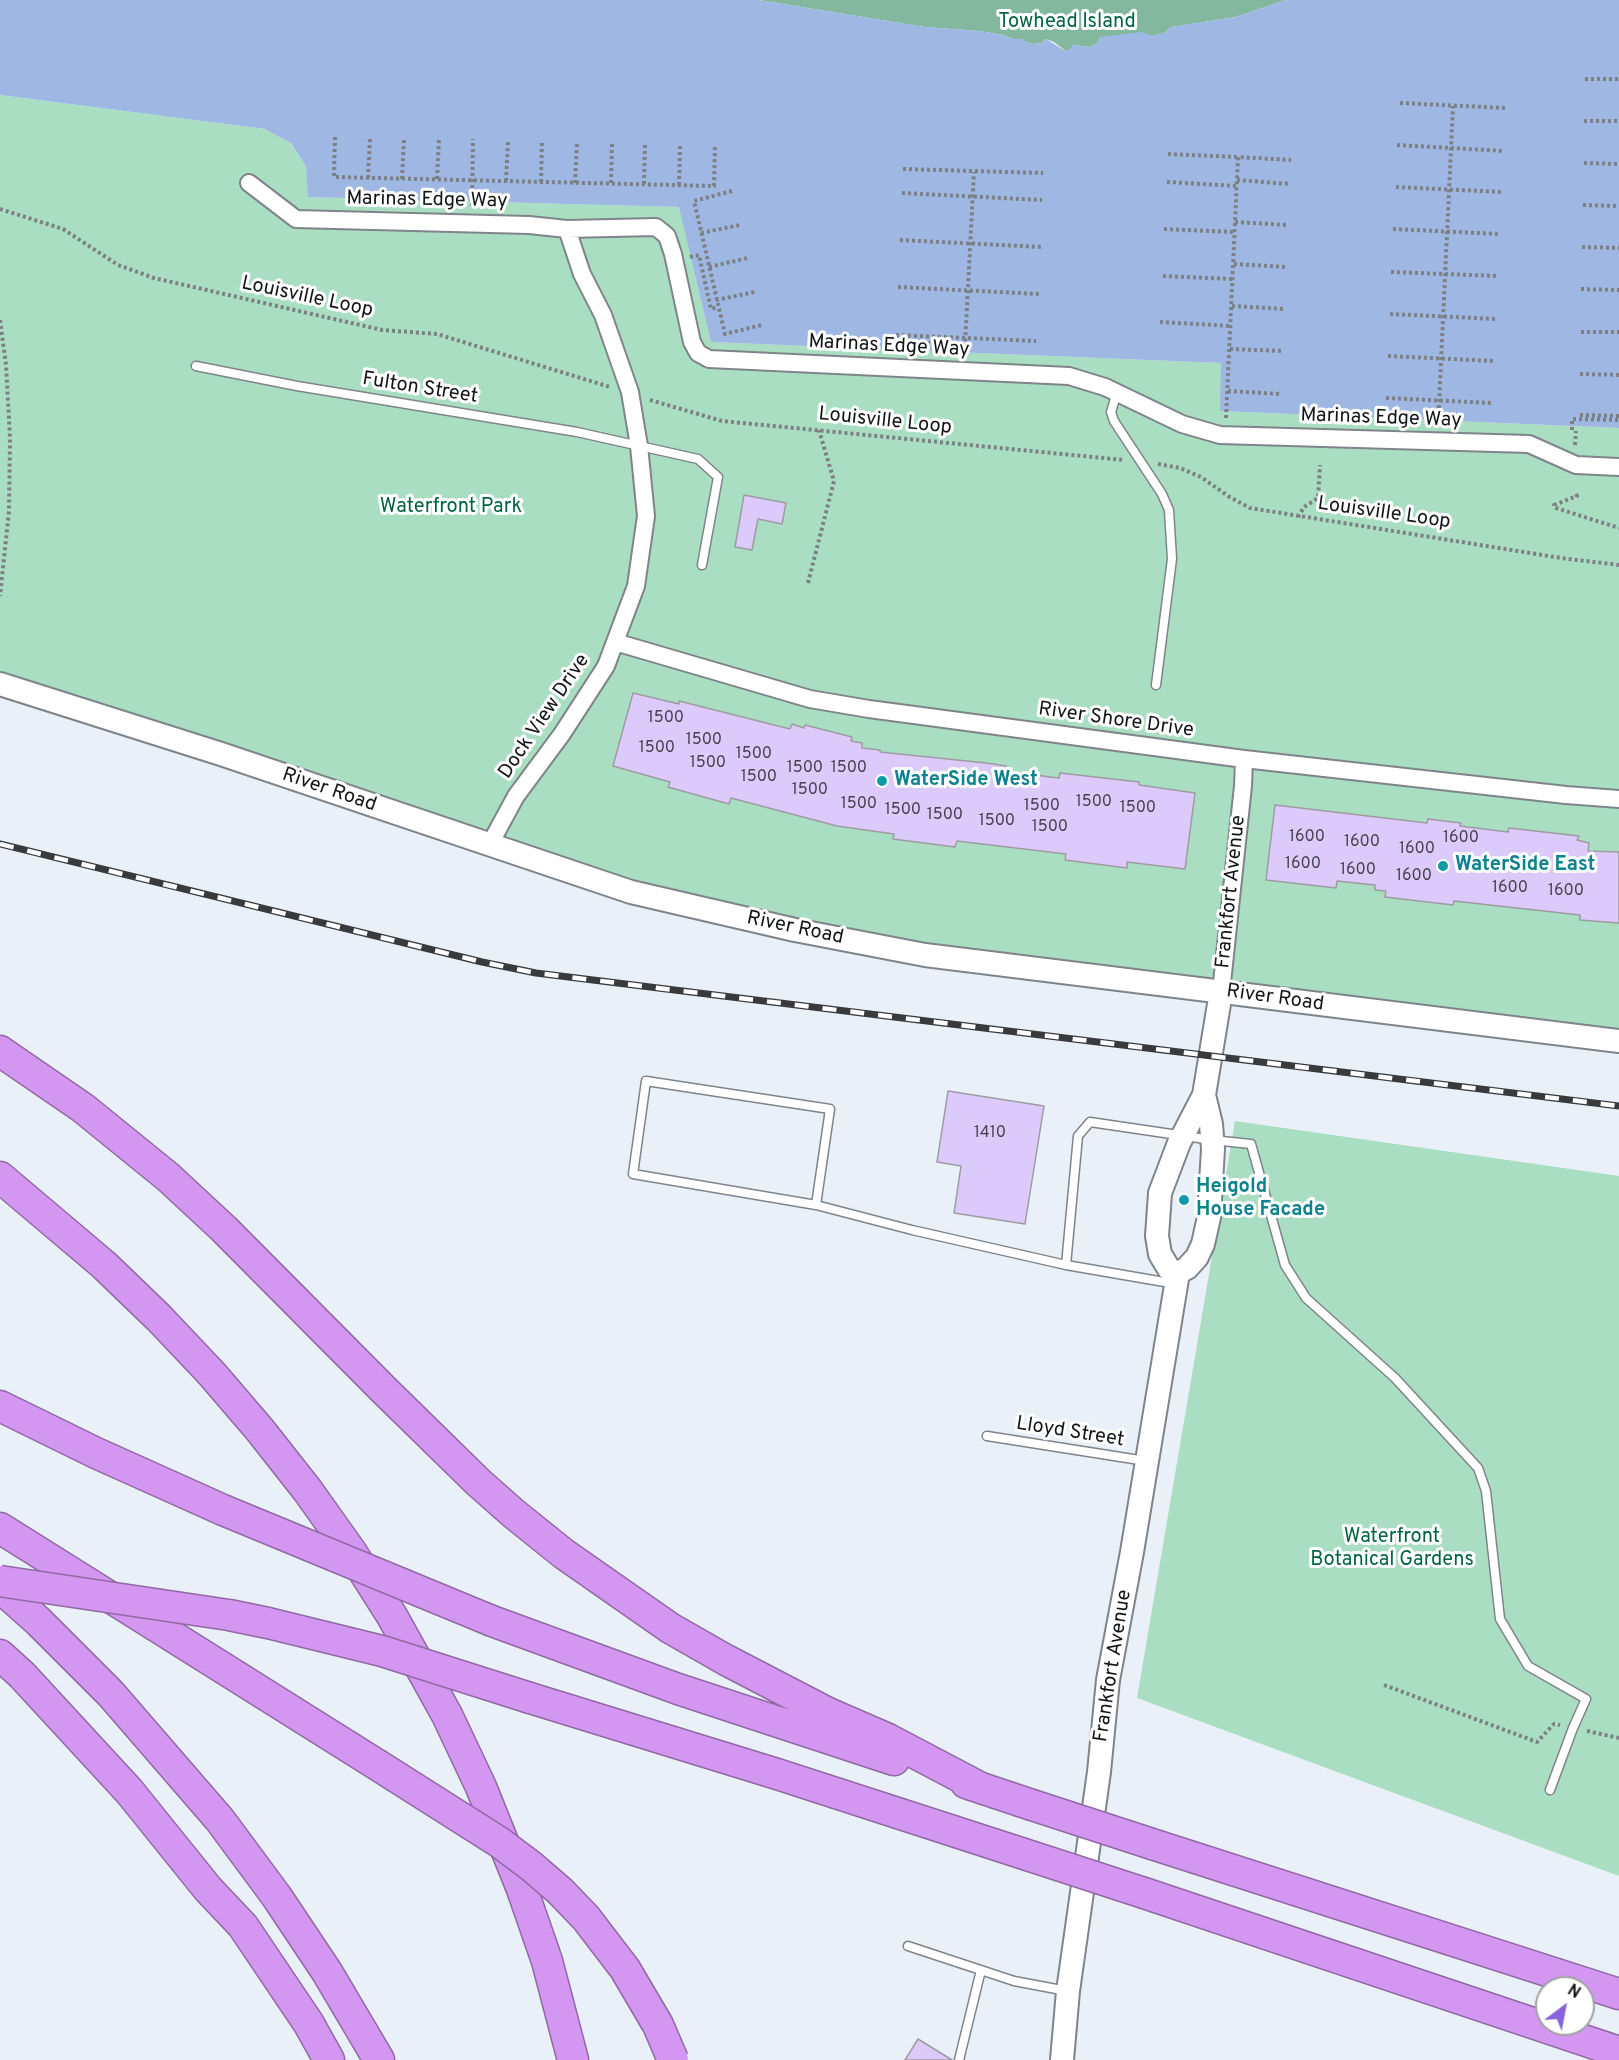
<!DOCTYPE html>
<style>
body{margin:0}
#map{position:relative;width:1619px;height:2060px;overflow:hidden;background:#eaf0f7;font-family:Overpass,sans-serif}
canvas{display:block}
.north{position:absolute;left:1535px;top:1976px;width:60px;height:60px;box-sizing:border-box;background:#fff;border:2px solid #a0a1a2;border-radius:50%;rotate:32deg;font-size:16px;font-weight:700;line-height:24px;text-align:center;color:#121416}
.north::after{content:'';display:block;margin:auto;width:21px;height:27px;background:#8864df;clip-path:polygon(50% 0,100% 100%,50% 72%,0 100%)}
</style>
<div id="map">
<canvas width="1619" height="2060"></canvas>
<div class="north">N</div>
</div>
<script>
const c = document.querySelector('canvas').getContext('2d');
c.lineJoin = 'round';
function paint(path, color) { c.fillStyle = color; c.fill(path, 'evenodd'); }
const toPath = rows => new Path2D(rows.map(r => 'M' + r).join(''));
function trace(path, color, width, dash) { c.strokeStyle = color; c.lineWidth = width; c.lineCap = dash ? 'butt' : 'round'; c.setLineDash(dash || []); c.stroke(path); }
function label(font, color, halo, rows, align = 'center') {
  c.font = font + ' Overpass,sans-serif'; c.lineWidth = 6; c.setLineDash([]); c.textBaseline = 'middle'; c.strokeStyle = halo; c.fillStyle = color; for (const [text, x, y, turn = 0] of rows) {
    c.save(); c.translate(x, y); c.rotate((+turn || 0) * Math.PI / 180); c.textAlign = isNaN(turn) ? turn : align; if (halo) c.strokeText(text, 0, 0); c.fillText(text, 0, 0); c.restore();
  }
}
paint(toPath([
 [0,95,265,129,290,142,306,167,309,197,680,207,711,342,1222,363,1221,411,1619,428,1619,1031,924,955,631,892,0,683],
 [1235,1121,1619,1176,1619,1876,1137,1698]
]), '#a9dec2');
paint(toPath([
 [758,0,1286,0,1236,17,1171,27,1164,33,1157,35,1100,37,1098,43,1090,47,1074,45,1067,52,1054,42,1046,39,1042,43,1033,44,1026,42,1022,39,1013,39,1003,35,980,31,925,27]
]), '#84b89e');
paint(toPath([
 [0,0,758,0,925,27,980,31,1003,35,1013,39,1022,39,1026,42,1033,44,1042,43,1046,39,1067,52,1074,45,1090,47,1098,43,1100,37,1142,32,1149,35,1157,35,1164,33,1171,27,1236,17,1286,0,1619,0,1619,428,1220,411,1221,363,711,342,679,207,308,197,306,167,291,143,265,129,0,95]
]), '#9eb8e3');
const building = toPath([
 [744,495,786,503,782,524,758,519,752,550,735,547,744,495],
 [633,693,679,704,679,701,790,729,792,724,804,728,805,725,852,737,851,741,862,743,862,748,880,750,880,752,986,763,1006,766,1005,771,1050,777,1059,778,1060,773,1139,782,1139,785,1195,793,1185,869,1127,862,1127,868,1065,860,1066,854,957,841,955,847,893,839,894,834,837,826,731,798,729,804,668,787,670,782,613,766,633,693],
 [1275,805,1427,823,1428,819,1461,823,1460,826,1508,832,1509,828,1579,836,1577,840,1589,843,1588,851,1619,852,1619,923,1580,920,1580,915,1454,901,1453,905,1385,897,1386,891,1375,890,1375,885,1337,881,1336,888,1266,880,1275,805],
 [948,1091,1044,1106,1025,1224,954,1213,961,1166,937,1162,948,1091],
 [918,2039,952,2060,905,2060,918,2039]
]);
paint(building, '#dccafa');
trace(building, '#9e9ba3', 1.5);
const lane = toPath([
 [196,366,297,386,577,432,698,459,718,477,702,565],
 [1117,392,1111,412,1114,421,1162,494,1169,510,1172,559,1156,685],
 [816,1205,830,1109,646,1081,633,1174,816,1205,912,1230,1066,1265],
 [1176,1284,1066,1265,1078,1136,1090,1122,1212,1140,1251,1144,1285,1265,1306,1298,1395,1378,1478,1468,1486,1491,1500,1619,1528,1666,1586,1699,1573,1728,1550,1790],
 [987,1436,1146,1461],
 [908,1946,1014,1981,1067,1991],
 [959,2060,981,1970]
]);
const street = toPath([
 [249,183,296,219,529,225,567,229,656,227,667,236,673,254,692,342,698,353,709,359,1069,376,1105,387,1182,424,1220,435,1529,444,1576,465,1619,467],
 [615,642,810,699,869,709,1244,759,1566,795,1619,799],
 [490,844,516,796,562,734,606,666,636,586,646,516,639,446,630,392,603,315,582,274,567,229],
 [1221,992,1243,786,1244,759]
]);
const secondary = toPath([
 [0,684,221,754,631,892,795,930,925,955,1619,1041],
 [1178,1273,1169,1269,1160,1254,1157,1236,1160,1193,1179,1143,1204,1095,1221,992],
 [1178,1273,1187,1268,1197,1257,1203,1244,1209,1217,1213,1149,1211,1124,1204,1095],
 [1062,2060,1068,1991,1099,1772,1108,1680,1132,1552,1178,1273]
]);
const highway = toPath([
 [0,1051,83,1108,168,1177,224,1229,384,1390,478,1482,513,1513,564,1554,670,1628,726,1660,828,1713,888,1739,983,1789],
 [0,1177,104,1265,159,1318,212,1374,260,1430,308,1491,352,1553,392,1616,447,1715,481,1787,522,1889,547,1961,573,2060],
 [0,1406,96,1453,223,1510],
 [0,1528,376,1764],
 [0,1587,38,1621,111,1694,220,1820,277,1897,327,1972,379,2060],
 [492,1621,678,1689,894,1760],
 [0,1655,22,1675,129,1791,208,1889,243,1926,309,2024,329,2060],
 [530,1698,777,1774,1021,1853],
 [966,1783,1029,1804],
 [1152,1844,1619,1994],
 [1144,1893,1619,2052]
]);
trace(lane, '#7f848b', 11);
trace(street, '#7f848b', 20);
trace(secondary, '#7f848b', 26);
trace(highway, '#9069a4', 33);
trace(toPath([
 [1585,79,1619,79],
 [1400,103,1505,108],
 [1584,121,1619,121],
 [335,137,334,177,714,186,715,146],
 [1397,145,1504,151],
 [1168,154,1238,157],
 [1584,163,1619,164],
 [903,169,1043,173],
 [368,178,370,137],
 [402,179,404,139],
 [437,179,439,139],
 [1237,180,1290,184],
 [506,181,508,140],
 [541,182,542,141],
 [1167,182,1237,186],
 [575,183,577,142],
 [611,183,612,144],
 [644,184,645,144],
 [679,185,680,146],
 [1396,187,1502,192],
 [732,191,694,201,725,334,762,325],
 [902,193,1042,200],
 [1583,205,1619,206],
 [472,206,473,139],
 [0,209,63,229,118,265,154,278,382,330,437,334,610,387],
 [1235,222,1288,225],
 [1164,229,1235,232],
 [1393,229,1500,234],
 [701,233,740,225],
 [900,240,1041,247],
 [1582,247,1619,248],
 [690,257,699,255,711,309,718,307],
 [1234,264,1287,267],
 [709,267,748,258],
 [1391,272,1498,276],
 [1163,276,1233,279],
 [898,287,1039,294],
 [1581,289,1619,290],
 [716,300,755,292],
 [1232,306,1285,309],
 [1390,314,1496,319],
 [0,320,6,365,10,438,9,511,0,596],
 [1160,322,1231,326],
 [1581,332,1619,332],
 [896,335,1036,341],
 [1230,349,1283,351],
 [906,352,907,342,965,345,974,172],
 [1388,356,1494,361],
 [1580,374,1619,375],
 [1228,391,1281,394],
 [1386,398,1492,403],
 [650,400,722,421,1124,460],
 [1580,415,1619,416],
 [1226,418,1238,157,1291,160],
 [1438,426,1453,106],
 [1572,430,1572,419,1619,420],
 [1575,445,1576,431],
 [1158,464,1180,468,1201,477,1228,496,1250,508,1561,558,1619,565],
 [1576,494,1577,496,1554,505,1556,508,1619,528],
 [1298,517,1304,507,1318,498,1320,465],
 [808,583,834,481,819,430],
 [1384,1685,1537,1742,1554,1724,1560,1725],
 [1587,1731,1619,1738]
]), '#7c8084', 4, [3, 3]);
trace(lane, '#fff', 8);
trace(street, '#fff', 16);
trace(secondary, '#fff', 22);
trace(highway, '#d497f1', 30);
const rail = toPath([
 [0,844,482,962,536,973,1619,1106]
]);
trace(rail, '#383a3d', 7);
trace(rail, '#fff', 4.5, [14]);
const highwayBridge = toPath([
 [223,1510,492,1621],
 [0,1581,229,1615,268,1623,382,1651,530,1698],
 [376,1764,499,1842,531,1866,560,1891,586,1918,625,1969,658,2025,673,2060],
 [1029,1804,1152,1844],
 [1021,1853,1144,1893]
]);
trace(highwayBridge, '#9069a4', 33, []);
trace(highwayBridge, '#d497f1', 30);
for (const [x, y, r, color] of [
 [882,781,6,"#0f9aa8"],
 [1443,866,6,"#0f9aa8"],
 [1184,1200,6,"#0f9aa8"]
]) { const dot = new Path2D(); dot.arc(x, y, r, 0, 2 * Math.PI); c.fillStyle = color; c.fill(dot); trace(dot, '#fff', 2); }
label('16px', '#44424f', null, [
 ["1500",666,719],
 ["1500",704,741],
 ["1500",657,749],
 ["1500",754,755],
 ["1500",708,764],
 ["1500",805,769],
 ["1500",849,769],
 ["1500",759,778],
 ["1500",810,791],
 ["1500",1094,803],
 ["1500",859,805],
 ["1500",1042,807],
 ["1500",1138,809],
 ["1500",903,811],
 ["1500",945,816],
 ["1500",997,822],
 ["1500",1050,828],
 ["1600",1307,838],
 ["1600",1461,839],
 ["1600",1362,843],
 ["1600",1417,850],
 ["1600",1303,865],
 ["1600",1358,871],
 ["1600",1414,877],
 ["1600",1510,889],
 ["1600",1566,892],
 ["1410",990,1134]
]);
label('20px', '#006443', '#fff', [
 ["Towhead Island",1067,23],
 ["Waterfront Park",451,508],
 ["Waterfront",1392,1538],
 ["Botanical Gardens",1392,1561]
]);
label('20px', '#121416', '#fff', [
 ["Marinas Edge Way",427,201,1],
 ["Louisville Loop",307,298,12],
 ["Marinas Edge Way",889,347,3],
 ["Fulton Street",420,389,9],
 ["Marinas Edge Way",1381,419,2],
 ["Louisville Loop",885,422,6],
 ["Louisville Loop",1384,514,8],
 ["Dock View Drive",545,717,-56],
 ["River Shore Drive",1116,721,8],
 ["River Road",329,791,19],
 ["Frankfort Avenue",1232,892,-84],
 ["River Road",795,929,12],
 ["River Road",1275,999,8],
 ["Lloyd Street",1070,1433,9],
 ["Frankfort Avenue",1114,1666,-81]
]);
label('bold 20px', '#0d838f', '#fff', [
 ["WaterSide West",894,781],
 ["WaterSide East",1455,866],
 ["Heigold",1196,1188],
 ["House Facade",1196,1211]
], 'left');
</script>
